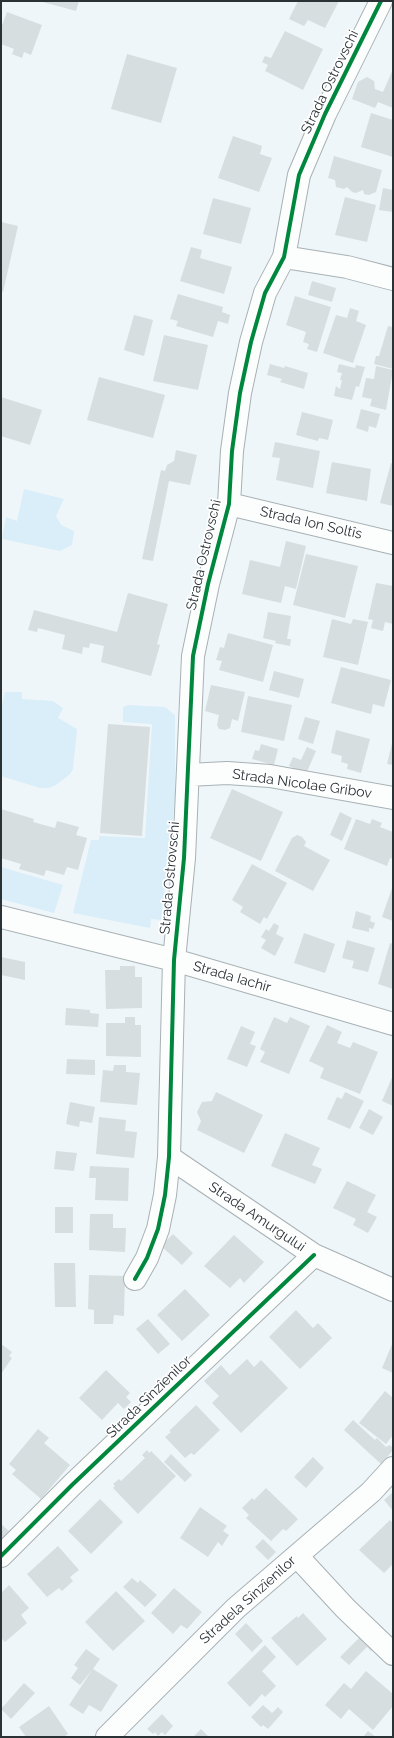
<!DOCTYPE html>
<meta charset="utf-8">
<style>
body{margin:0}
#map{position:relative;width:394px;height:1738px;overflow:hidden;background:#eef6f9;font-family:Raleway,sans-serif}
canvas{display:block}
.frame{position:absolute;inset:0;border:2px solid #2a3236;pointer-events:none}
</style>
<div id="map">
<canvas width="394" height="1738"></canvas>
<div class="frame"></div>
</div>
<script>
const c = document.querySelector('canvas').getContext('2d');
c.lineJoin = 'round';
function paint(path, color) { c.fillStyle = color; c.fill(path, 'evenodd'); }
const toPath = rows => new Path2D(rows.map(r => 'M' + r).join(''));
function trace(path, color, width, dash) { c.strokeStyle = color; c.lineWidth = width; c.lineCap = dash ? 'butt' : 'round'; c.setLineDash(dash || []); c.stroke(path); }
function label(font, color, halo, rows, align = 'center') {
  c.font = font + ' Raleway,sans-serif'; c.lineWidth = 3.5; c.setLineDash([]); c.textBaseline = 'middle'; c.strokeStyle = halo; c.fillStyle = color; for (const [text, x, y, turn = 0] of rows) {
    c.save(); c.translate(x, y); c.rotate((+turn || 0) * Math.PI / 180); c.textAlign = isNaN(turn) ? turn : align; if (halo) c.strokeText(text, 0, 0); c.fillText(text, 0, 0); c.restore();
  }
}
paint(toPath([
 [24,489,64,499,56,516,61,525,74,531,72,545,60,551,2,539,6,517,17,521],
 [5,692,22,692,22,699,53,701,63,708,58,718,77,729,73,769,70,774,56,785,49,788,40,788,1,776,1,709],
 [128,705,165,707,175,715,175,801,161,920,151,919,150,928,73,913,91,840,99,840,99,836,145,838,152,724,123,722,123,707],
 [1,867,63,885,54,913,1,899]
]), '#d9eef8');
paint(toPath([
 [39,1,79,1,76,11],
 [298,1,339,1,325,28,308,20,304,26,289,19],
 [7,12,42,25,31,55,24,52,22,58,12,54,14,49,1,44,1,28],
 [285,31,323,49,303,90,265,71,268,65,262,62,265,56,271,58],
 [127,54,177,68,161,123,111,109],
 [393,69,393,108,378,102,375,108,352,99,358,82,367,77,374,81,375,89,383,92],
 [371,113,393,120,393,157,361,147],
 [233,136,262,146,260,154,272,158,259,192,218,178],
 [334,156,382,170,376,192,369,195,364,194,363,190,356,193,352,192,347,187,344,189,336,187,335,180,328,178],
 [383,188,393,190,393,212,379,210],
 [345,197,376,205,367,242,335,235],
 [213,198,251,208,241,244,203,234],
 [1,222,18,226,3,292,1,291],
 [191,247,202,250,200,258,232,267,224,294,180,281],
 [312,281,336,288,332,302,308,295],
 [178,294,223,307,222,312,230,315,228,324,218,321,213,337,176,326,178,321,170,319],
 [295,296,331,307,317,352,307,349,309,344,303,342,306,332,286,325],
 [350,308,359,311,356,321,366,325,353,363,323,353,336,315,347,318],
 [134,315,153,320,144,356,124,350],
 [388,326,393,327,393,369,374,364,376,356,379,356],
 [164,335,208,345,198,390,153,381],
 [270,364,284,368,285,366,308,373,304,389,280,382,282,379,267,375],
 [339,364,355,368,356,365,365,367,359,387,356,386,352,400,334,396,336,386,340,389,342,380,340,380,342,373,337,372],
 [376,366,393,370,386,410,370,406,372,399,362,397,366,378,374,379],
 [99,377,165,395,153,438,87,420],
 [1,397,42,410,30,445,1,436],
 [361,409,380,414,376,428,369,426,368,432,356,428],
 [302,412,333,420,328,440,319,438,318,441,296,435],
 [275,442,320,451,313,488,276,480,280,458,272,457],
 [176,450,197,455,190,485,169,481,153,561,142,559,161,470,165,471,167,465,174,461],
 [332,462,371,469,367,501,326,493],
 [391,463,393,464,393,506,380,503],
 [286,541,306,546,296,589,285,586,281,603,242,594,250,560,280,567],
 [306,554,358,566,345,618,293,605],
 [376,583,393,586,393,624,385,622,383,631,371,628,373,620,368,619],
 [128,593,168,604,157,644,160,645,151,676,101,662,104,646,90,643,89,648,83,647,82,654,62,649,65,635,38,628,37,632,28,630,34,610,117,632],
 [268,612,291,616,287,639,291,639,290,646,275,643,276,641,263,638],
 [332,619,351,624,353,619,368,622,358,665,323,657],
 [228,633,273,645,263,682,219,670,222,661,216,660,220,647,224,648],
 [341,667,391,680,384,707,373,704,371,714,331,703],
 [274,671,304,679,299,698,269,690],
 [211,685,245,692,238,721,232,719,230,728,225,730,219,729,217,725,219,715,205,711],
 [248,696,292,705,284,741,241,732],
 [305,717,320,721,313,744,298,739],
 [108,724,150,727,142,836,100,833],
 [336,730,370,739,361,773,347,769,348,764,341,762,342,756,331,753],
 [393,739,393,765,387,764],
 [261,744,278,749,274,765,252,759,255,750,259,751],
 [307,747,316,751,306,774,289,766,293,757,301,760],
 [232,789,283,812,261,861,210,838],
 [1,809,34,819,33,822,55,828,57,821,79,827,76,835,87,838,78,870,67,867,64,875,46,870,44,876,19,869,21,864,1,858],
 [340,812,352,818,342,841,330,835],
 [356,819,370,824,372,819,382,823,380,827,393,832,393,859,390,858,387,866,344,849],
 [297,835,302,837,306,842,304,846,330,860,313,891,275,871,292,838],
 [252,864,287,883,267,919,264,917,260,924,240,912,243,907,232,900],
 [393,885,393,921,382,917],
 [356,911,371,916,370,921,375,923,373,929,369,928,369,932,352,928],
 [274,923,279,926,276,934,284,938,275,956,261,948,266,940,261,937,266,929,269,931],
 [304,933,335,944,325,973,294,963],
 [347,940,375,948,368,972,352,968,354,961,342,958],
 [390,943,393,944,393,989,378,984],
 [1,957,25,962,25,980,1,975],
 [120,966,135,966,135,977,142,977,142,1008,106,1009,105,970,120,970],
 [66,1008,90,1010,90,1013,99,1014,98,1027,65,1025],
 [125,1017,135,1017,135,1025,141,1025,141,1057,106,1056,106,1023,125,1023],
 [274,1017,287,1023,290,1017,310,1026,289,1074,260,1062,265,1052,260,1049],
 [327,1025,342,1032,337,1043,350,1048,353,1042,378,1052,360,1094,320,1078,324,1068,309,1061],
 [241,1026,255,1032,250,1044,256,1046,247,1067,227,1059],
 [67,1059,95,1060,95,1075,66,1074],
 [114,1065,126,1065,126,1072,140,1073,137,1105,100,1102,103,1070,113,1071],
 [393,1075,393,1106,382,1101],
 [216,1092,263,1115,244,1153,197,1130,201,1121,197,1112,202,1102,212,1101],
 [345,1092,364,1101,350,1129,327,1119,337,1097,342,1099],
 [70,1102,95,1107,92,1123,80,1121,79,1127,66,1124],
 [369,1109,383,1117,373,1135,359,1128],
 [99,1117,126,1120,125,1131,137,1132,134,1158,96,1154],
 [285,1133,320,1148,312,1165,322,1169,315,1184,271,1166],
 [56,1151,77,1153,74,1171,54,1169],
 [90,1166,129,1168,128,1201,95,1200,96,1178,89,1178],
 [347,1181,376,1195,367,1212,377,1217,368,1233,353,1225,356,1219,333,1208],
 [55,1207,73,1207,73,1233,55,1233],
 [90,1214,113,1214,113,1228,126,1228,125,1252,89,1250],
 [173,1234,193,1253,182,1265,161,1246],
 [234,1235,264,1262,244,1283,240,1278,230,1288,204,1266],
 [54,1263,75,1263,76,1307,55,1307],
 [89,1275,125,1276,124,1316,114,1315,113,1324,94,1324,94,1310,88,1309],
 [185,1289,210,1315,182,1341,157,1315],
 [296,1310,313,1328,318,1323,332,1338,300,1369,269,1337],
 [148,1319,170,1344,158,1354,136,1329],
 [393,1342,393,1373,382,1368],
 [1,1344,12,1352,9,1356,12,1358,1,1374],
 [247,1359,254,1367,261,1360,288,1388,241,1433,212,1403,219,1396,204,1381,221,1365,230,1375],
 [106,1370,130,1393,126,1397,131,1402,124,1409,118,1403,102,1420,79,1398],
 [385,1391,393,1398,393,1435,386,1444,359,1423],
 [196,1405,220,1430,194,1455,191,1453,185,1458,165,1437,171,1432,169,1431],
 [353,1420,375,1440,377,1438,386,1447,390,1445,393,1448,393,1450,381,1464,344,1430],
 [38,1429,49,1438,44,1443,70,1465,41,1499,12,1474,16,1470,9,1464],
 [147,1450,149,1453,151,1451,176,1476,138,1514,113,1488,115,1486,113,1484,119,1479,121,1481,145,1458,142,1455],
 [171,1454,192,1475,185,1482,164,1462],
 [313,1457,324,1468,306,1488,294,1477],
 [266,1488,298,1519,286,1531,283,1529,271,1541,246,1518,249,1515,242,1508,252,1498,254,1500],
 [393,1492,393,1511,384,1500],
 [100,1499,123,1522,91,1554,68,1531],
 [200,1507,227,1526,223,1531,229,1535,222,1546,218,1542,208,1557,180,1538],
 [390,1520,393,1523,393,1564,384,1573,359,1550],
 [1,1524,9,1531,1,1539],
 [263,1539,276,1552,268,1560,255,1547],
 [58,1546,79,1570,70,1577,73,1581,62,1591,59,1588,47,1597,27,1574],
 [132,1578,138,1583,140,1580,157,1595,145,1607,123,1587],
 [9,1585,29,1608,21,1615,27,1623,5,1642,1,1638,1,1593],
 [174,1588,202,1612,187,1629,181,1625,173,1634,151,1613],
 [116,1591,145,1621,113,1651,85,1622],
 [303,1613,327,1639,297,1666,271,1638,297,1616,298,1618],
 [246,1623,263,1641,252,1652,235,1634],
 [363,1634,375,1647,371,1651,367,1647,349,1665,340,1657],
 [265,1645,276,1657,262,1671,276,1686,265,1697,262,1694,250,1707,227,1683],
 [86,1649,100,1659,93,1669,118,1685,101,1712,89,1705,83,1714,69,1705,92,1670,80,1685,71,1678,78,1668,74,1665],
 [366,1671,393,1694,393,1706,373,1730,349,1709,341,1719,325,1705,344,1683,351,1689],
 [24,1683,35,1693,11,1719,1,1709],
 [263,1705,272,1713,278,1707,283,1712,268,1729,263,1725,261,1727,251,1717],
 [49,1706,68,1734,64,1737,26,1737,19,1727],
 [162,1714,173,1726,165,1735,162,1732,158,1736,155,1732,153,1734,147,1729],
 [201,1729,209,1737,193,1737],
 [368,1731,376,1737,363,1737]
]), '#d6dee0');
const minor = toPath([
 [284,257,347,267,393,279],
 [229,504,393,543],
 [188,775,227,773,270,776,393,798],
 [1,917,174,960,393,1024],
 [169,1157,314,1255,393,1290],
 [135,1279,147,1258,158,1229,165,1195,169,1157,174,960,184,858,193,656,208,584,229,504,232,451,240,393,251,342,265,293,284,257,299,175,325,114,381,1],
 [1,1556,72,1485,314,1255],
 [297,1556,345,1608,393,1654],
 [107,1737,236,1608,371,1492,393,1468]
]);
trace(minor, '#a9b1b4', 24);
trace(minor, '#fcfefe', 22);
trace(toPath([
 [135,1279,147,1258,158,1229,165,1195,169,1157,174,960,184,858,193,656,208,584,229,504,232,451,240,393,251,342,265,293,284,257,299,175,325,114,381,1],
 [1,1556,72,1485,314,1255]
]), '#00873e', 4);
label('14px', '#2a3236', '#fff', [
 ["Strada Ostrovschi",330,82,-64],
 ["Strada Ion Soltîs",311,523,13],
 ["Strada Ostrovschi",204,555,-77],
 ["Strada Nicolae Gribov",302,784,8],
 ["Strada Ostrovschi",170,878,-85],
 ["Strada Iachir",232,977,16],
 ["Strada Amurgului",257,1217,34],
 ["Strada Sînzîenilor",149,1397,-44],
 ["Stradela Sînzîenilor",248,1600,-42]
]);
</script>
